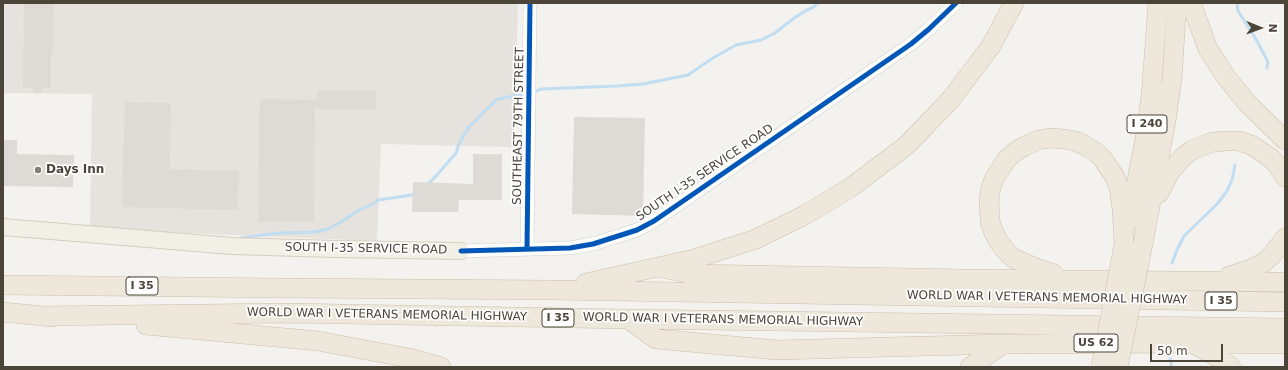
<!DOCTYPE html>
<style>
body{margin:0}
#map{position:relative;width:1288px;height:370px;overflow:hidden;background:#f4f2ee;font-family:"DejaVu Sans",sans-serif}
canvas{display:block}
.frame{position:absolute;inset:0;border:4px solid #4b4439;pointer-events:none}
.north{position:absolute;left:1240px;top:8px;width:40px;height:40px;-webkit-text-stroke:3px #fff;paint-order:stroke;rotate:91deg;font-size:11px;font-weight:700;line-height:16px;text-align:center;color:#4b4439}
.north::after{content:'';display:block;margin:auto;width:14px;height:18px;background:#4b4439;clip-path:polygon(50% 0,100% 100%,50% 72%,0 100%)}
.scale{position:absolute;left:1150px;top:344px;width:73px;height:18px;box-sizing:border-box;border:2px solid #4b4439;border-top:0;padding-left:5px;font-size:12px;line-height:14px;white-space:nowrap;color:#4b4439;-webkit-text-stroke:3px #fff;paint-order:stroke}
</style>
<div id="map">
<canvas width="1288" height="370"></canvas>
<div class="frame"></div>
<div class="north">N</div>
<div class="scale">50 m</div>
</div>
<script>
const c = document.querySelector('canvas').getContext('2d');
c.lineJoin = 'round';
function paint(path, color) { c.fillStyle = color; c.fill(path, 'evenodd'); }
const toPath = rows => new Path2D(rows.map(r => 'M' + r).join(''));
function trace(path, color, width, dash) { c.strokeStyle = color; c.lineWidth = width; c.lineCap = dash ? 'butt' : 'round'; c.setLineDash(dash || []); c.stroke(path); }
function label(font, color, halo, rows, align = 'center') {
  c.font = font + ' "DejaVu Sans",sans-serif'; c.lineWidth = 3.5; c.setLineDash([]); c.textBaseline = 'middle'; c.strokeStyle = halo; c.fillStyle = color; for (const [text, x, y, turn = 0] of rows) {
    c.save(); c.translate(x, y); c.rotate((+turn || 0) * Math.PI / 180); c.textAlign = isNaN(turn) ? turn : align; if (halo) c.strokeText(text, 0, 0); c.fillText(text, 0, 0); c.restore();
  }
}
paint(toPath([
 [3,3,518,3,514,147,381,144,377,241,90,229,92,94,3,93]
]), '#e6e2de');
trace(toPath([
 [1237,3,1238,11,1257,41,1268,62,1267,68],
 [532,93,541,89,617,86,643,84,688,75,713,58,736,45,761,40,775,33,794,18,807,10,812,8,818,3],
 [428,184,436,176,456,153,459,144,469,127,494,102,498,99,526,94],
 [241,238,278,233,314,232,328,229,346,219,357,211,375,203,378,200,405,196,412,195,415,193],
 [1172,263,1177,250,1184,236,1218,203,1227,191,1232,180,1235,165],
 [1170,359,1172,367]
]), '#c0ddf1', 3);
paint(toPath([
 [24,3,54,3,53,54,51,54,51,88,42,88,42,93,33,93,33,88,23,88],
 [318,90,376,91,376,110,315,109,314,222,258,222,260,99,317,100],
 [125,102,171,103,170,169,239,171,238,210,122,207],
 [574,117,645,118,643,216,572,214],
 [3,140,17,140,17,154,74,155,73,187,3,186],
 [473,154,502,154,502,200,459,200,458,212,412,212,413,182,473,184]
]), '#dedbd6');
const minor = toPath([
 [527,249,530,3],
 [461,251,570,248,593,244,637,230,654,221,686,199,911,44,929,29,956,3]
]);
const major = toPath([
 [3,227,232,246,335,249,461,251]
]);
const highway = toPath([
 [1191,3,1208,49,1226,77,1247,103,1285,140],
 [1159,193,1170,172,1183,157,1192,150,1213,142,1226,141,1239,141,1251,145,1262,152,1272,159,1280,169,1285,177],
 [1129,221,1144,144,1151,96,1158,3],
 [1143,244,1166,121,1172,79,1177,3],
 [659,267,691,274,964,279,1285,282],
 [1054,274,1036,268,1013,258,1005,250,999,242,994,233,990,222,989,199,991,187,995,177,1007,159,1016,151,1027,145,1038,140,1050,138,1064,139,1075,141,1084,145,1094,151,1102,158,1115,177,1119,188,1122,209,1124,244],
 [1229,276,1251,269,1263,263,1272,255,1285,238],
 [586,283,694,259,756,239,805,215,850,188,907,145,951,99,991,46,1014,3],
 [3,285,281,288,553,290,1285,302],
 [3,312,52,317],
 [40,316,286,313,628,319,1285,328],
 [628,319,656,339,777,350,1003,344,1190,343,1285,344],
 [146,325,318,341,409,358,441,367],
 [1195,345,1221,359,1231,367],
 [970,367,1003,344]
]);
trace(minor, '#d2d0cb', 14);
trace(major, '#d6cebb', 18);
trace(highway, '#ccbfa9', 20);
trace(minor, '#fdfdfc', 13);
trace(major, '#f2efe6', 16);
trace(highway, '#ede8db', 19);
const highwayBridge = toPath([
 [1101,367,1124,244],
 [1118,367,1143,244]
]);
trace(highwayBridge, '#ccbfa9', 20, []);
trace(highwayBridge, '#ede8db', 19);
trace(toPath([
 [527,249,530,3],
 [461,251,570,248,593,244,637,230,654,221,686,199,911,44,929,29,956,3]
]), '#0057b8', 5);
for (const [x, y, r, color] of [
 [38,170,4,"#868178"]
]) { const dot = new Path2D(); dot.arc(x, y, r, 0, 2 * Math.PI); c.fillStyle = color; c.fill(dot); trace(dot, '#fff', 1.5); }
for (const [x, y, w] of [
 [1147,124,40],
 [142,286,32],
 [1221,301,32],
 [558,318,32],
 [1096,343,44]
]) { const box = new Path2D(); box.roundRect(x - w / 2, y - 9, w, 18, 3); c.fillStyle = '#fff'; c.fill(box); trace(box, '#4b4439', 1); }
label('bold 11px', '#4b4439', null, [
 ["I 240",1147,124],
 ["I 35",142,286],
 ["I 35",1221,301],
 ["I 35",558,318],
 ["US 62",1096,343]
]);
label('12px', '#4b4439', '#fff', [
 ["SOUTHEAST 79TH STREET",519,126,-89],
 ["SOUTH I-35 SERVICE ROAD",705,173,-34],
 ["SOUTH I-35 SERVICE ROAD",366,249,1],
 ["WORLD WAR I VETERANS MEMORIAL HIGHWAY",1047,298,1],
 ["WORLD WAR I VETERANS MEMORIAL HIGHWAY",387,315,1],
 ["WORLD WAR I VETERANS MEMORIAL HIGHWAY",723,320,1]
]);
label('bold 12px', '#4b4439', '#fff', [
 ["Days Inn",46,170]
], 'left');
</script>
